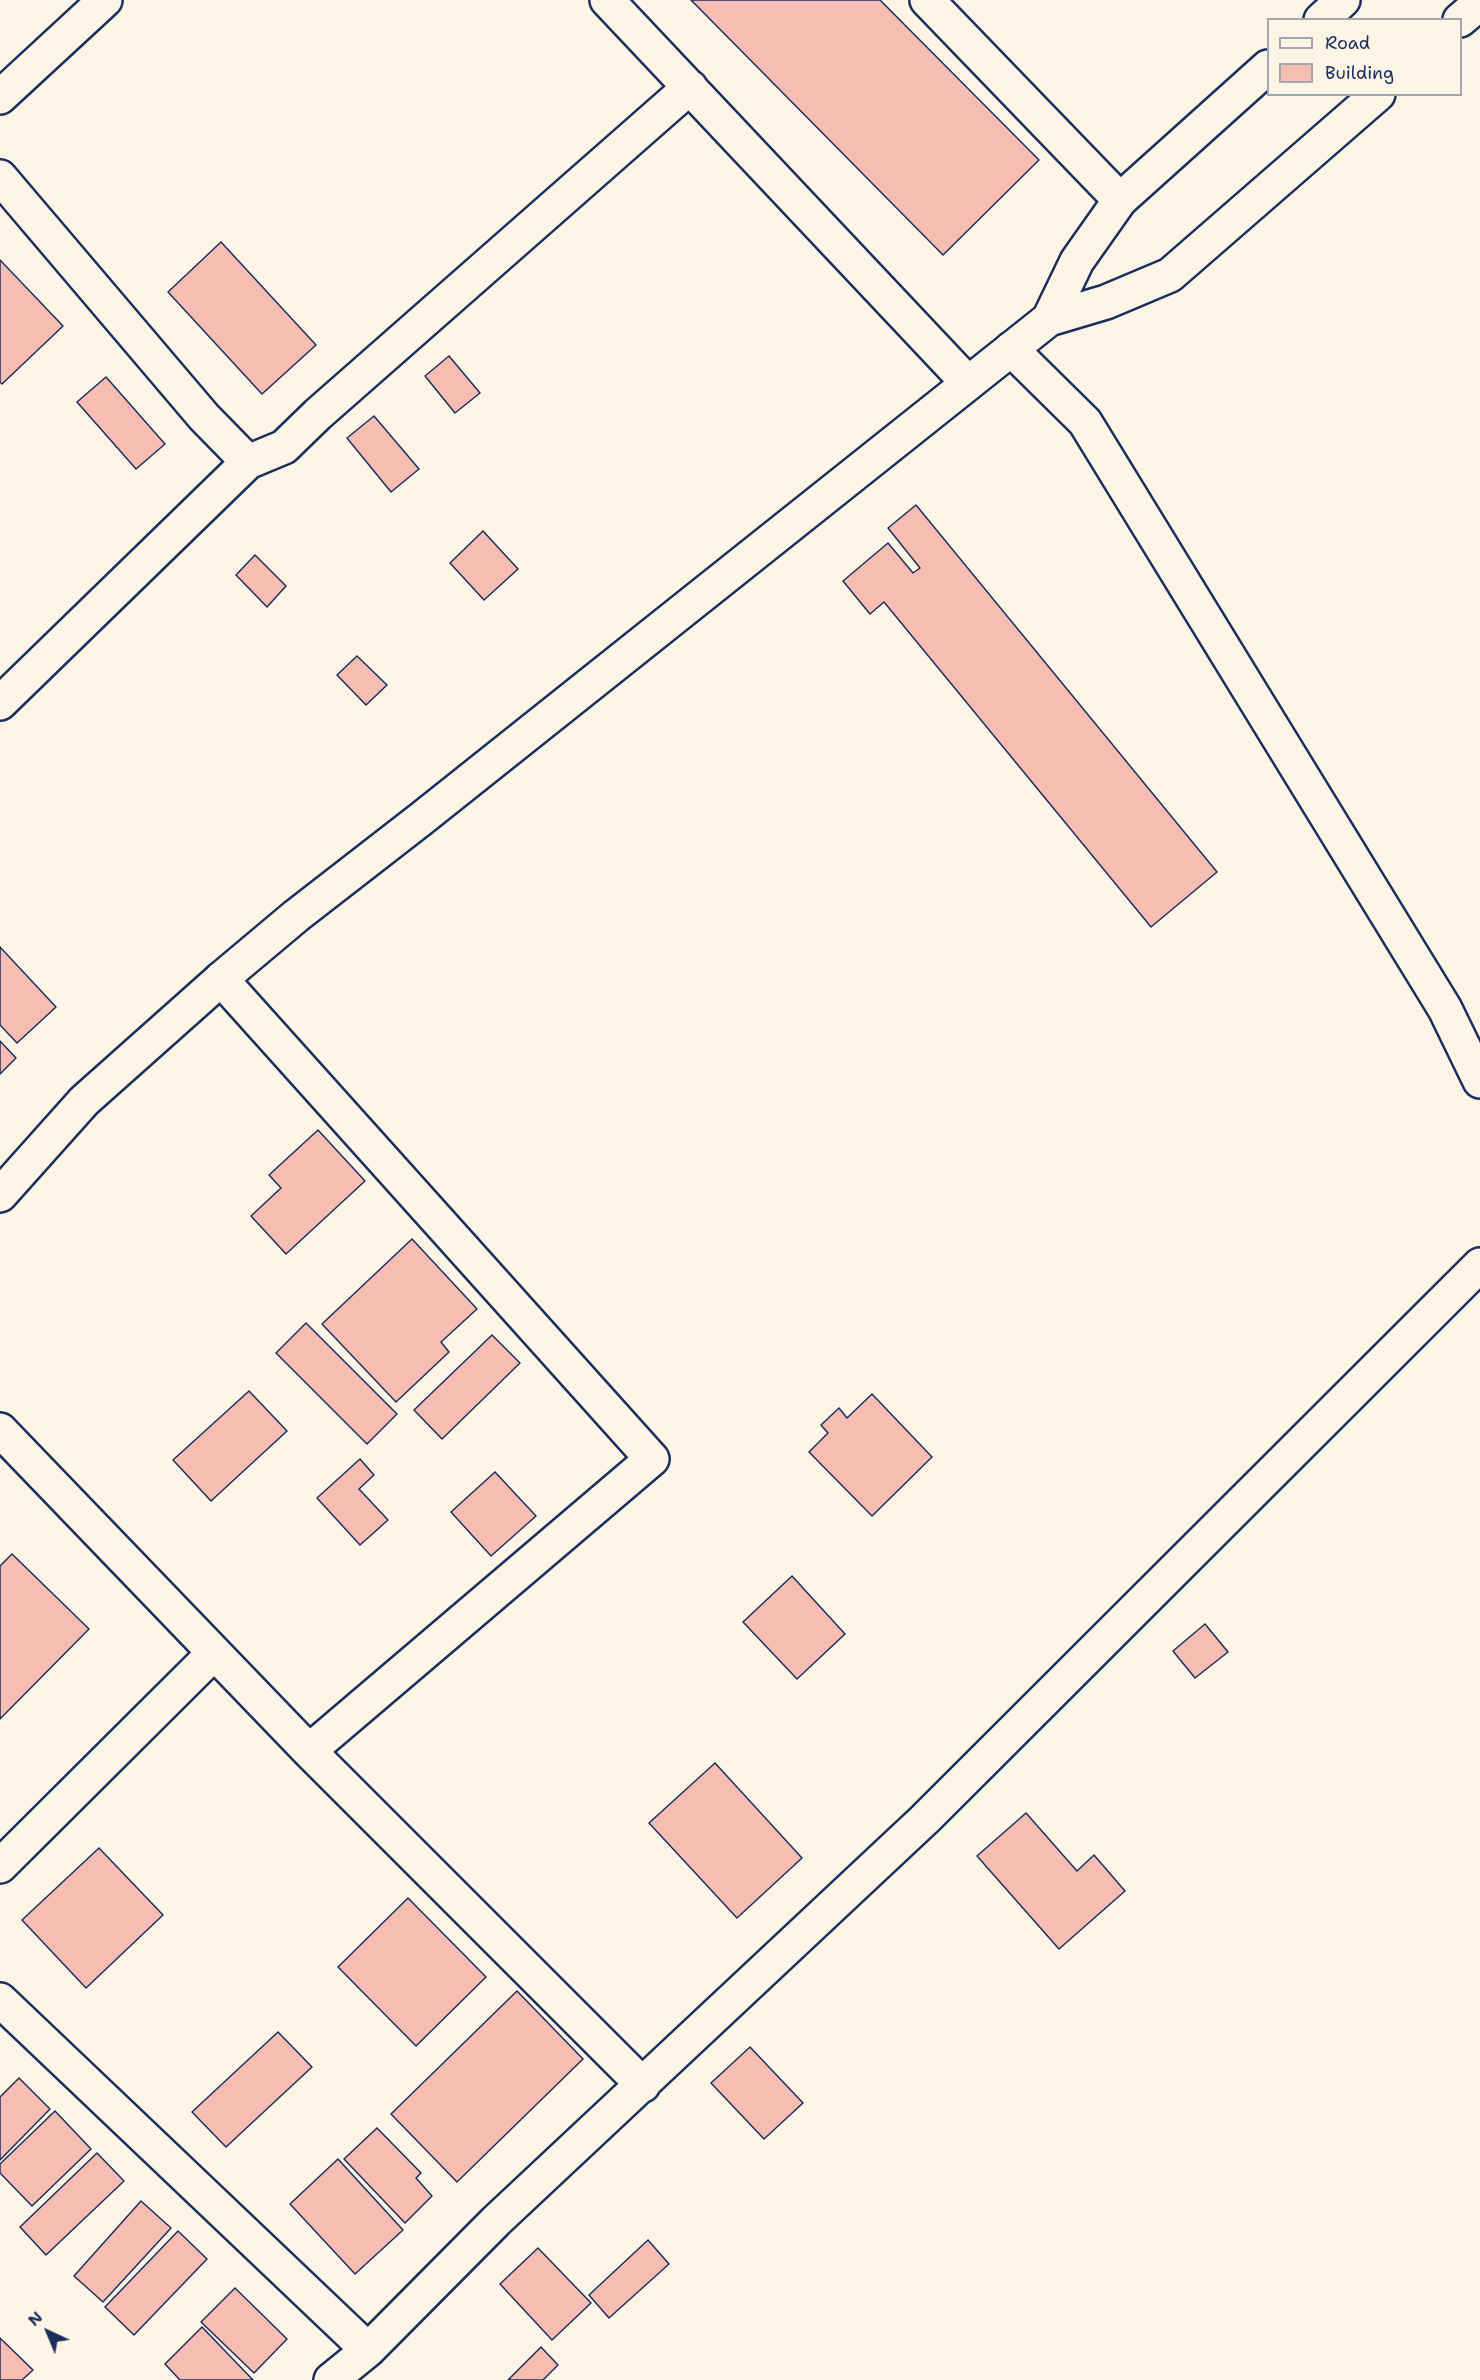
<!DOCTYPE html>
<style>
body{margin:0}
#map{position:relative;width:1480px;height:2380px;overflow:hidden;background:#fcf5e5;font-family:"Shantell Sans",sans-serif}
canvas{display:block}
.legend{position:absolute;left:1267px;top:18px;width:195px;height:78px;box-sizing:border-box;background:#fcf5e5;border:2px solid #a2a6af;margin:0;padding:8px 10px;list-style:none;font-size:18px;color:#1b2f5e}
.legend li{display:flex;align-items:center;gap:12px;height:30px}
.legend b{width:30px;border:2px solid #a2a6af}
.north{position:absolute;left:18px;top:2302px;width:60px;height:60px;-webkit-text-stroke:4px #fcf5e5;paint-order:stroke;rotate:316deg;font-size:16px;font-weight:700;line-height:24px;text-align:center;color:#1b2f5e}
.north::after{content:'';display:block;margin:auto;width:21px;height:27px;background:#1b2f5e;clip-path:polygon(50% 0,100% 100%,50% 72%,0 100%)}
</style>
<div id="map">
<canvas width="1480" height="2380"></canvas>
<ul class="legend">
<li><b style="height:8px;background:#fcf5e5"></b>Road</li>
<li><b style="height:16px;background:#f7bcb2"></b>Building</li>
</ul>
<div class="north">N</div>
</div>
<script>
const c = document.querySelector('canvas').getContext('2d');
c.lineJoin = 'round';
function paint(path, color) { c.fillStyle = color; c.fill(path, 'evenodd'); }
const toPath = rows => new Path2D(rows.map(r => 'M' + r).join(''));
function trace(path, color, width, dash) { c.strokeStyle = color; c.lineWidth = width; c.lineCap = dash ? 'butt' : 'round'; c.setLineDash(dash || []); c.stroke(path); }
const building = toPath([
 [691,0,880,0,1039,160,943,255,691,0],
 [221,242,316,345,262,394,168,292,221,242],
 [0,260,63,326,2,384,0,382,0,260],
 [449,356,480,393,455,413,425,376,449,356],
 [106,377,165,444,136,469,77,402,106,377],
 [374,416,419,469,391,492,347,438,374,416],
 [916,505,1217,872,1151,927,884,602,870,614,843,581,888,543,913,573,920,568,888,528,916,505],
 [483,531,518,569,484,600,450,563,483,531],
 [255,555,286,586,267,607,236,575,255,555],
 [357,656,387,685,366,705,337,675,357,656],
 [0,947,56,1007,17,1043,0,1025,0,947],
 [0,1041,16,1058,0,1074,0,1041],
 [318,1130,365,1181,286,1254,251,1216,281,1188,269,1175,318,1130],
 [412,1239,477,1309,441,1342,449,1352,396,1402,322,1324,412,1239],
 [306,1323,397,1414,367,1444,276,1353,306,1323],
 [492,1335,520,1363,442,1439,414,1410,492,1335],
 [249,1391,287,1431,211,1501,173,1460,249,1391],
 [872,1394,932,1457,872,1516,809,1452,828,1433,821,1425,839,1408,847,1418,872,1394],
 [360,1459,374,1475,359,1489,388,1520,360,1545,317,1498,360,1459],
 [495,1472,536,1516,491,1556,451,1512,495,1472],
 [12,1554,89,1629,0,1719,0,1566,12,1554],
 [792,1576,845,1634,797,1679,743,1622,792,1576],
 [1205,1624,1228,1652,1195,1678,1173,1651,1205,1624],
 [715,1763,802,1858,737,1918,649,1823,715,1763],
 [1026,1813,1077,1871,1094,1855,1125,1891,1059,1949,977,1856,1026,1813],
 [99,1848,163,1915,86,1988,22,1920,99,1848],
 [408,1898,486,1977,416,2046,338,1967,408,1898],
 [517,1991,583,2059,457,2182,391,2114,517,1991],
 [278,2032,312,2067,226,2147,192,2112,278,2032],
 [750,2047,803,2103,764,2139,711,2083,750,2047],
 [19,2078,50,2109,0,2160,0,2097,19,2078],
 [55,2111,91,2149,32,2206,0,2173,0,2164,55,2111],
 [377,2128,421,2173,416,2178,432,2196,405,2223,344,2159,377,2128],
 [97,2153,124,2181,46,2255,20,2227,97,2153],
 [338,2159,403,2230,355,2274,290,2204,338,2159],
 [141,2201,171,2228,103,2302,74,2276,141,2201],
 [178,2231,207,2259,134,2335,105,2307,178,2231],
 [648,2240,669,2264,609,2318,589,2295,648,2240],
 [538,2248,591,2303,552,2340,500,2284,538,2248],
 [235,2288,287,2339,254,2373,201,2322,235,2288],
 [202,2327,253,2380,180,2380,165,2364,202,2327],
 [0,2338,33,2370,22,2380,0,2380,0,2338],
 [541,2347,558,2365,543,2380,508,2380,541,2347]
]);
paint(building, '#f7bcb2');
trace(building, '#1b2f5e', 1.5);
const minor = toPath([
 [607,0,968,383],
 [927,0,1120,200],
 [0,97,105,0],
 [0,177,204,417,248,462,284,447,318,414,690,87],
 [1011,349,1085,422,1445,1009,1480,1081],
 [0,703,248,462],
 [221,979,652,1459,309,1751],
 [0,1430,309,1751,643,2085],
 [0,1866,214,1653],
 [0,2000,368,2350],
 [331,2380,368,2350,496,2221,925,1819,1480,1265]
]);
const secondary = toPath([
 [1321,20,1343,0],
 [1460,20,1480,3],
 [1049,319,1077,261,1120,200,1268,67],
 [0,1195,84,1101,221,979,296,916,421,819,1049,319,1106,302,1170,275,1378,94]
]);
trace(minor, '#1b2f5e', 38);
trace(secondary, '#1b2f5e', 38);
trace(minor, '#fcf5e5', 33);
trace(secondary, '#fcf5e5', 33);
</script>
